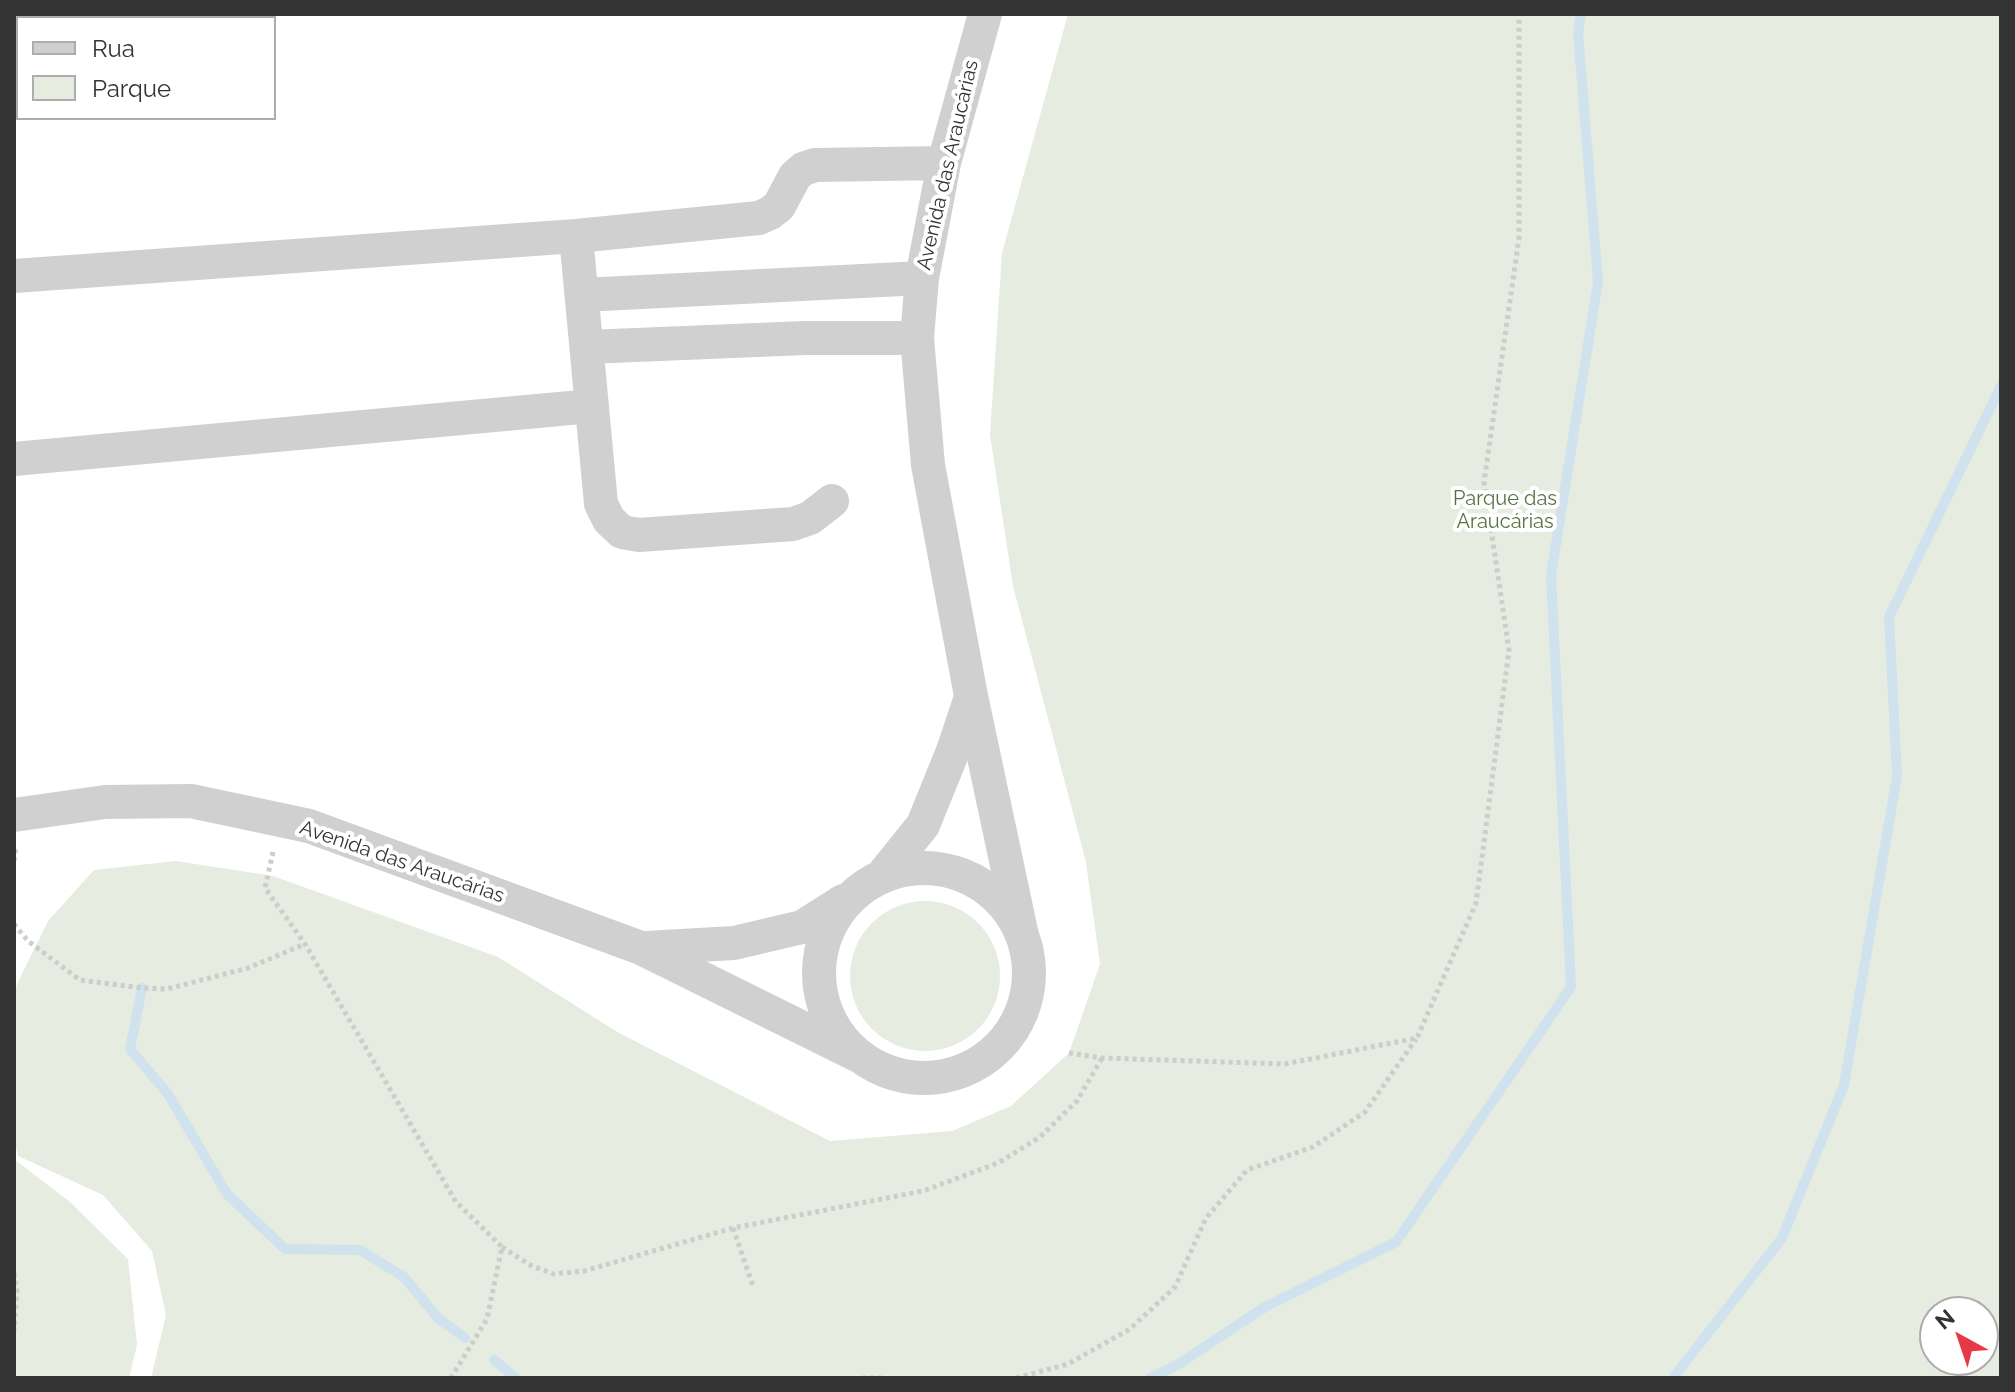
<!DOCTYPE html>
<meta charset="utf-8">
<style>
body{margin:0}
#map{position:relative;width:2015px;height:1392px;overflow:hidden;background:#fff;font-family:Raleway,sans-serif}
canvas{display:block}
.frame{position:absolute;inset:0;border:16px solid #333;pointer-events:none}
.legend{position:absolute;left:16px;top:16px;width:260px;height:104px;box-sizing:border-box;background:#fff;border:2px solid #adadad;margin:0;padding:10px 14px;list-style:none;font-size:24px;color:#333}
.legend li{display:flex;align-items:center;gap:16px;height:40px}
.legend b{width:40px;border:2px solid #adadad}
.north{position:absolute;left:1919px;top:1296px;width:80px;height:80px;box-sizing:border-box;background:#fff;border:2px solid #adadad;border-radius:50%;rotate:320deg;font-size:22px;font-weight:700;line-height:32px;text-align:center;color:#333}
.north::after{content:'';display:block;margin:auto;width:28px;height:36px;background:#e63946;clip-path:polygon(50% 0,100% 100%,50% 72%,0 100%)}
</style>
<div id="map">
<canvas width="2015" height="1392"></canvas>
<div class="frame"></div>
<ul class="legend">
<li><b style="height:10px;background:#d0d0d0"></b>Rua</li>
<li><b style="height:22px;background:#e6ecdf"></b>Parque</li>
</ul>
<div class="north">N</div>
</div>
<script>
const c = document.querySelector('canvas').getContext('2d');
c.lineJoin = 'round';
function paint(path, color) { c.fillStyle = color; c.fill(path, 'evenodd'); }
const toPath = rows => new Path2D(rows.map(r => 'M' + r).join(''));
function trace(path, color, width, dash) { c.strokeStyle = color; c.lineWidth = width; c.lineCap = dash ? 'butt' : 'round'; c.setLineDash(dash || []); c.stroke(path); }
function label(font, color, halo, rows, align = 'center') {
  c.font = font + ' Raleway,sans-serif'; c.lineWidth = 8; c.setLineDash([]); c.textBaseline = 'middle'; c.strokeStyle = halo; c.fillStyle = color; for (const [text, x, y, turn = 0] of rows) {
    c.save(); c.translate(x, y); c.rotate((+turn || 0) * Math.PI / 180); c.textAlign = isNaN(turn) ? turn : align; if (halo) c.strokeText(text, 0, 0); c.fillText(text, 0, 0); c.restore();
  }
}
paint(toPath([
 [1068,14,2001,14,2001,1378,151,1378,166,1315,152,1251,103,1195,18,1156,14,1138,14,998,17,984,48,921,94,870,176,861,273,876,498,957,619,1033,830,1141,952,1131,1011,1106,1069,1053,1100,964,1086,862,1013,586,990,435,1002,253],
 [1935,1312,1983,1312,1983,1360,1935,1360],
 '850 976a75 75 0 1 1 150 0a75 75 0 1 1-150 0Z',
 [14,1159,70,1202,128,1259,137,1345,129,1378,14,1378]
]), '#e6ecdf');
trace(toPath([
 [142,988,130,1049,168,1094,227,1194,285,1249,360,1250,404,1277,438,1318,465,1338],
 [494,1360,516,1378],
 [1150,1378,1177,1365,1265,1307,1396,1242,1571,987,1551,575,1598,282,1578,33,1581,14],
 [1673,1378,1782,1238,1844,1085,1897,776,1889,617,2001,386]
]), '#cfe2ee', 10);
trace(toPath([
 [273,852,265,888,305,944,456,1202,502,1247,487,1319,451,1378],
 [14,861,16,846],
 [14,924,28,941,80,980,142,988,167,989,248,968,305,944],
 [1069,1053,1102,1058,1285,1064,1417,1038,1476,903,1509,650,1484,482,1519,238,1519,14],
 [733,1228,753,1286],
 [502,1247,530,1265,554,1274,584,1271,733,1228,923,1191,998,1163,1040,1137,1077,1101,1102,1058],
 [14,1273,17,1291,14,1332],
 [862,1378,886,1378],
 [1016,1378,1068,1364,1130,1329,1175,1287,1206,1218,1247,1170,1313,1147,1365,1112,1416,1039]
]), '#cdcdcd', 5, [4, 4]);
trace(toPath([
 [985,14,944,163,922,278,917,338,928,465,971,696,1021,931],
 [576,236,601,504,609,520,622,532,639,535,793,524,810,518,832,501],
 [14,276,576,236,759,218,770,213,779,206,795,176,803,169,815,165,944,163],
 [582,295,922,278],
 [587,347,806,338,917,338],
 [14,459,592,406],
 [14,815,105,802,191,801,309,826,641,948,857,1055],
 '819 973a105 105 0 1 1 210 0a105 105 0 1 1-210 0Z',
 [882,876,923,825,953,751,971,697],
 [646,948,734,943,802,927,843,901]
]), '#d0d0d0', 34);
label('20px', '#333', '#fff', [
 ["Avenida das Araucárias",948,165,-77],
 ["Avenida das Araucárias",402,862,19]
]);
label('20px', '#56703f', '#fff', [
 ["Parque das",1505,499],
 ["Araucárias",1505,522]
]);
</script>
